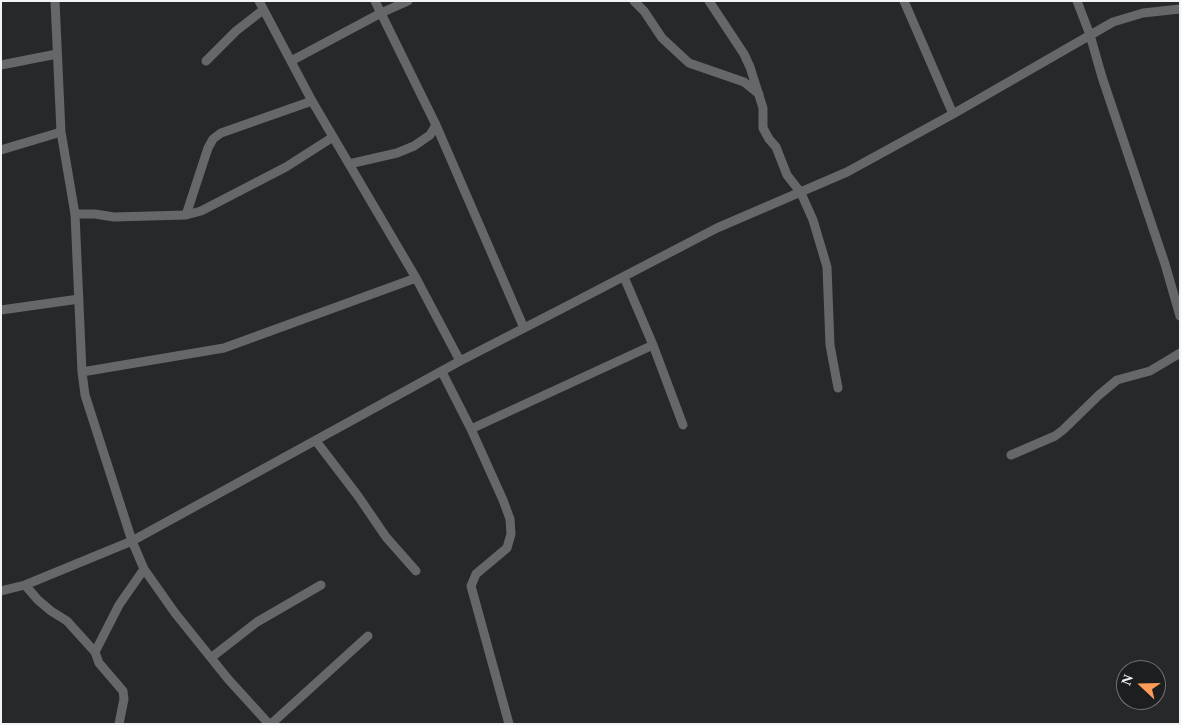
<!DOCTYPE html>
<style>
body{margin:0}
#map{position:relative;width:1181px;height:725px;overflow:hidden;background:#26282a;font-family:"Times New Roman",serif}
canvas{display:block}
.frame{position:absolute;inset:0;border:2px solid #f2f3f4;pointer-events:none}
.north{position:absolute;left:1116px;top:660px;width:50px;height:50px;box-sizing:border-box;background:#1c1e20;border:1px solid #727375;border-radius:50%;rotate:291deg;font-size:14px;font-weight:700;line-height:20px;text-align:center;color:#f2f3f4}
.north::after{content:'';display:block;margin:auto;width:18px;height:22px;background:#fe9b58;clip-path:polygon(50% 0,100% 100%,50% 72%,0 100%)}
</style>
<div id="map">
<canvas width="1181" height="725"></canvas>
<div class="frame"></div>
<div class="north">N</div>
</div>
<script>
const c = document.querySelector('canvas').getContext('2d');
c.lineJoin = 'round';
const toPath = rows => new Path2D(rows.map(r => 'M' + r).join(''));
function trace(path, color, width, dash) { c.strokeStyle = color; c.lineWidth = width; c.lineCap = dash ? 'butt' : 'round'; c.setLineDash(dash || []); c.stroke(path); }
trace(toPath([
 [55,1,61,132,75,214,82,372,85,395,132,541,144,569,175,613,228,679,269,724],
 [259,1,312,101,416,278,460,361],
 [375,1,436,125,524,328],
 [634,1,644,11,662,38,689,63,744,82,759,94],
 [709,1,744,54,750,67,763,108,763,128,769,139,776,147,787,175,801,193,813,220,827,267,830,345,838,388],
 [904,1,953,114],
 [1077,1,1090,35,1102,77,1165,264,1180,316],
 [206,61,236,31,263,10],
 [291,61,381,13,408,1],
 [1,65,57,54],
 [1,150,61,132],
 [349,164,397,153,414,146,430,135,436,125],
 [75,214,95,214,114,217,186,215,201,211,286,167,333,137],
 [186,215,208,148,213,139,221,133,312,101],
 [624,277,653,345,683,425],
 [1,310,79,299],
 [82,372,224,348,416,278],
 [442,372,471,429,503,500,510,519,511,534,507,548,476,574,471,586,509,724],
 [471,429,653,345],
 [316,441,358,496,386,537,416,571],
 [1011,455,1055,436,1063,430,1099,395,1117,380,1150,371,1180,353],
 [25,585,38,600,51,611,67,621,95,652,99,663,123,691,124,699,119,724],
 [1,591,25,585,132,541,460,361,567,306,717,228,847,172,953,114,1113,22,1143,13,1180,9],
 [95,652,119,605,144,569],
 [212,657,257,622,321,585],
 [271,724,368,636]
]), '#666768', 9);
</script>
